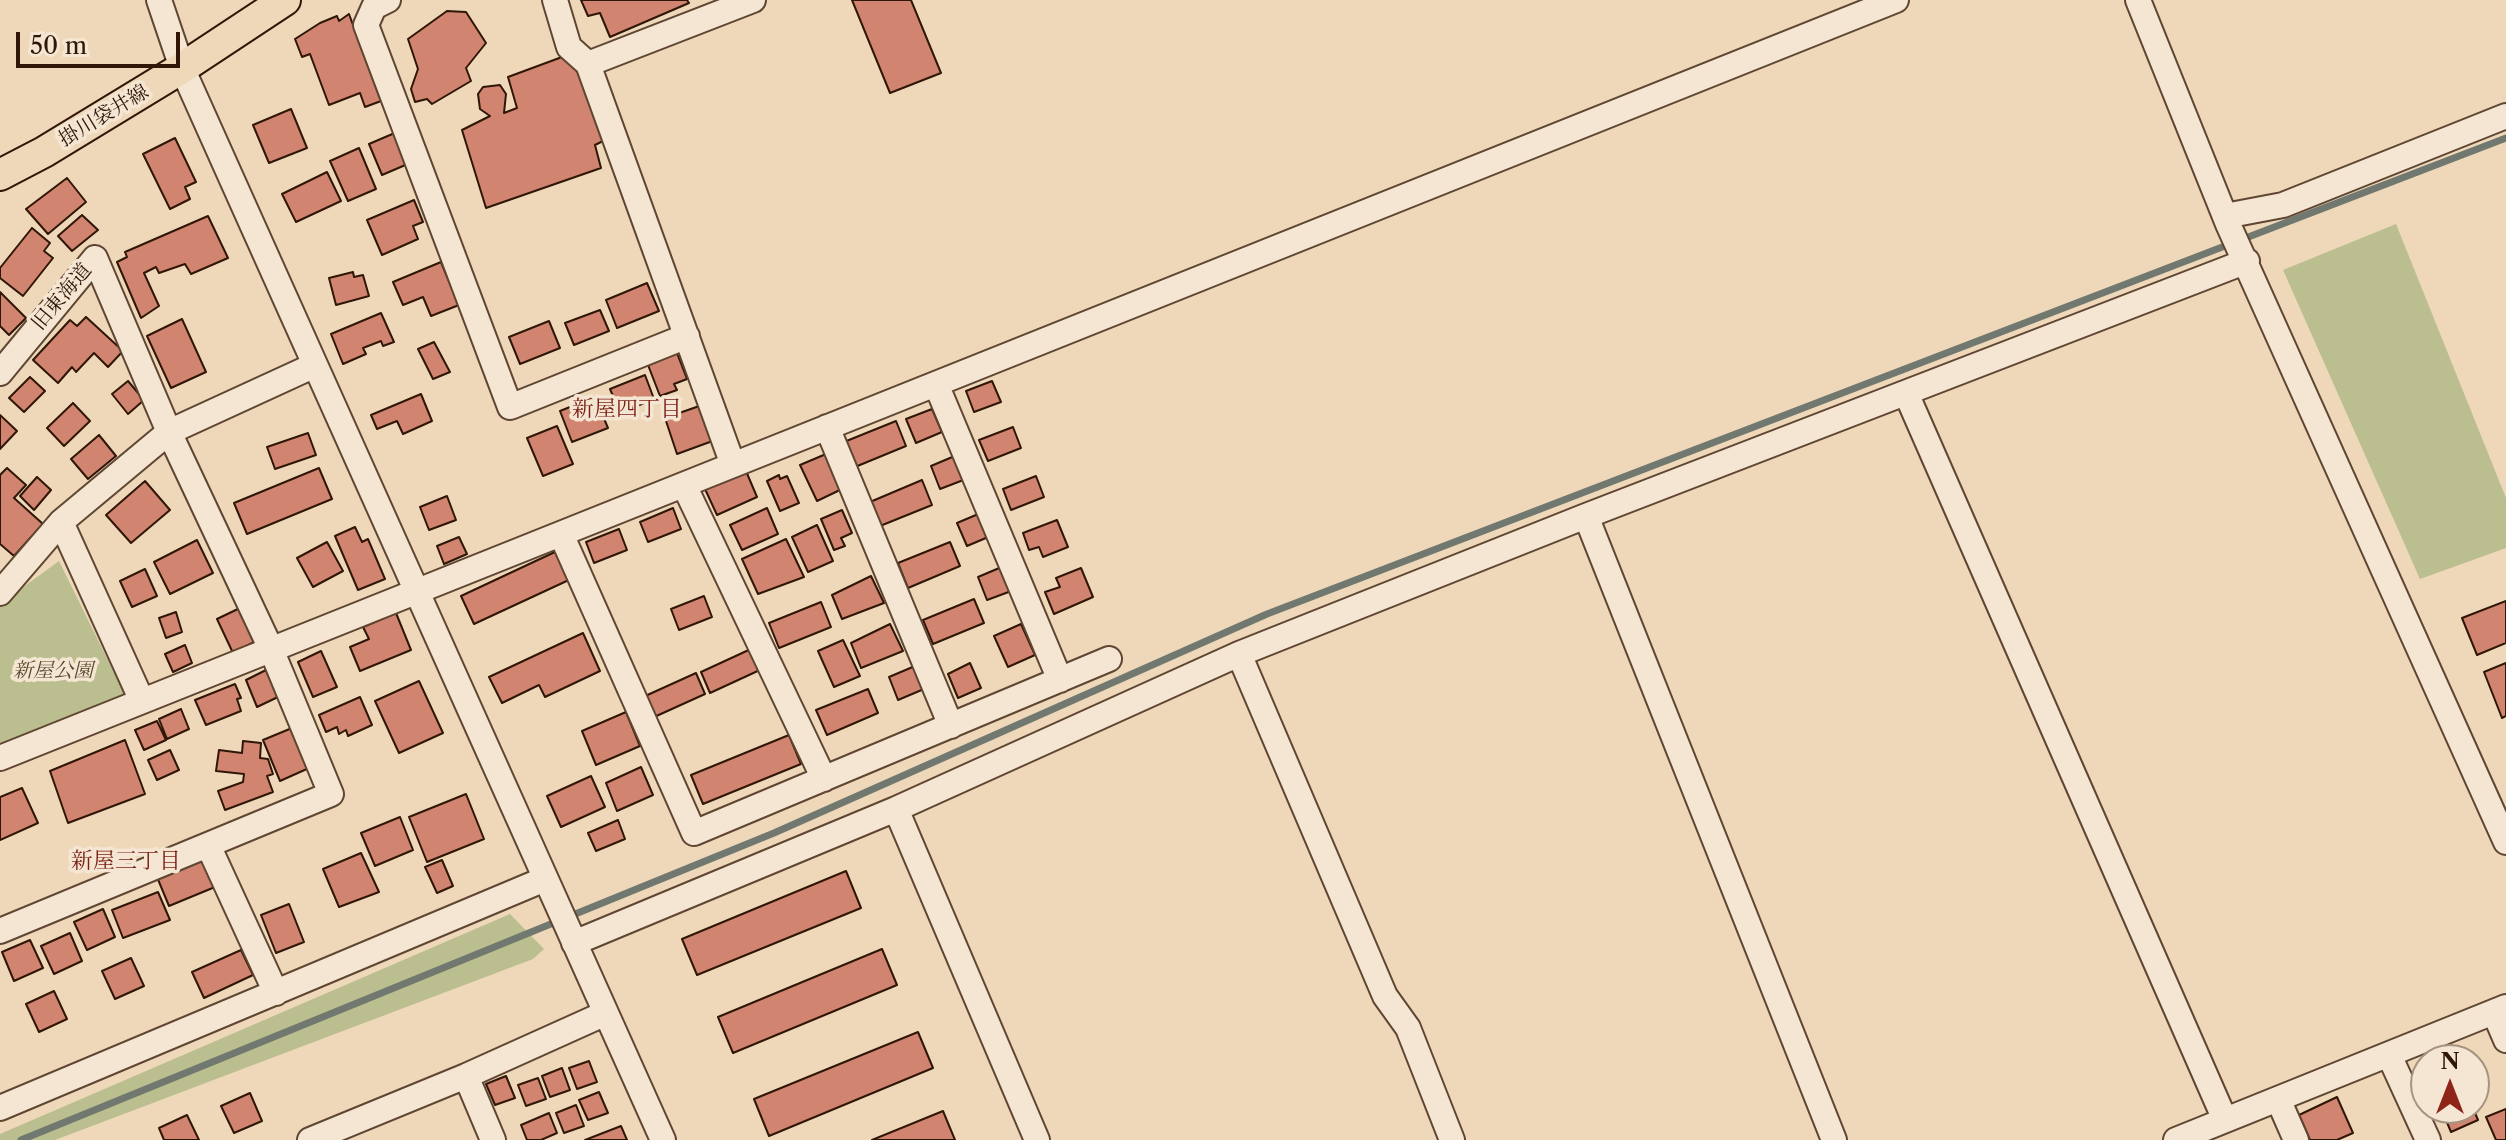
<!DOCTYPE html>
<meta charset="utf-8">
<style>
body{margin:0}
#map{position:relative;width:2506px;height:1140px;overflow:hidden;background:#eed8b9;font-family:"Libre Caslon Text",serif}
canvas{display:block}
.north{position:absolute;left:2410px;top:1044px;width:80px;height:80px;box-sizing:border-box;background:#f4e6d2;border:2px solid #a59380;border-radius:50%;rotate:0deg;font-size:22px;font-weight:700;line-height:32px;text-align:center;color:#2f1606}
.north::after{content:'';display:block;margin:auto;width:28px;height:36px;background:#8f2418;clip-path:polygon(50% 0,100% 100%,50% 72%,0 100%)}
.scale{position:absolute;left:16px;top:32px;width:164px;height:36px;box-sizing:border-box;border:4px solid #2f1606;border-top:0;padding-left:10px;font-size:24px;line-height:28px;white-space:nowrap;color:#2f1606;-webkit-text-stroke:6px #f4e6d2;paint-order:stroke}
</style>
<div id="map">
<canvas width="2506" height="1140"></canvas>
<div class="north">N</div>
<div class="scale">50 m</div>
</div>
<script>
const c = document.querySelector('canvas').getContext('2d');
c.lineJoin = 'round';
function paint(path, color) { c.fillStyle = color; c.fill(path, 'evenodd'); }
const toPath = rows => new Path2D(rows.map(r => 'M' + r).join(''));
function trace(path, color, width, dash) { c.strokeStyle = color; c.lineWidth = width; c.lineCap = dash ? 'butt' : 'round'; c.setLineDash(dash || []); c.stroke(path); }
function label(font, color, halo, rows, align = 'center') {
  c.font = font + ' "Libre Caslon Text","Noto Serif JP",serif'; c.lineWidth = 7; c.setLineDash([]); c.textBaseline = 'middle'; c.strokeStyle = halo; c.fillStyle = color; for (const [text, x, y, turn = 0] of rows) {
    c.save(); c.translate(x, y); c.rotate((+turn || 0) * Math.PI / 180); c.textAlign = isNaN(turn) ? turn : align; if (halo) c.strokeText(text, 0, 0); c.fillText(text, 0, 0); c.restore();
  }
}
paint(toPath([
 [2396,224,2506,498,2506,548,2420,579,2283,270],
 [59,561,126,697,0,751,0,604],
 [510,914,544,949,533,959,55,1140,0,1140,0,1134]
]), '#bbbe8e');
trace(toPath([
 [21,1140,774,833,1267,614,2506,138]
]), '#70786f', 7);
const building = toPath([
 [581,0,687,0,689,3,610,37,600,13,588,16,581,0],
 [852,0,911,0,941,73,890,93,852,0],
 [447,11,466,12,486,43,466,68,471,81,432,104,427,99,415,102,411,89,418,69,408,39,447,11],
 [349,14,381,101,365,107,360,93,329,105,310,54,302,57,295,39,320,23,337,16,339,21,349,14],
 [562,57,580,71,605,140,595,145,601,168,486,208,462,130,490,116,480,109,478,94,483,87,500,85,506,94,504,113,517,108,508,77,562,57],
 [291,109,307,148,269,163,253,125,291,109],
 [397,132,410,163,382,175,369,144,397,132],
 [175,138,196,182,185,187,190,199,170,209,143,154,175,138],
 [359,148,376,189,348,201,330,161,359,148],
 [327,172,341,201,296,222,282,194,327,172],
 [67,178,86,202,48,234,26,209,67,178],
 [414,200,423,222,413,226,418,239,382,255,367,220,414,200],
 [82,215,98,230,72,251,58,236,82,215],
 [208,216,228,258,191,274,185,264,159,273,156,267,144,273,159,306,141,318,117,262,127,257,125,252,208,216],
 [32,228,50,243,44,251,53,258,23,296,0,278,0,268,32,228],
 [441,262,459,305,431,316,423,297,403,305,393,282,441,262],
 [353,272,354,277,363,275,369,296,336,305,329,278,353,272],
 [647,283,659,311,617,328,606,300,647,283],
 [0,292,26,318,9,335,0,326,0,292],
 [600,310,609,331,574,345,565,323,600,310],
 [381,313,394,342,383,346,381,341,363,348,366,354,343,364,331,334,381,313],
 [86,317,123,351,108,367,94,353,76,372,72,367,58,383,33,360,70,320,77,326,86,317],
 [182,319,206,372,171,388,147,336,182,319],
 [549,321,560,348,520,364,509,337,549,321],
 [434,342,450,372,433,379,418,349,434,342],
 [677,353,687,379,674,384,677,390,660,396,648,365,677,353],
 [645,375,654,399,620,413,610,389,645,375],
 [30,377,45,391,24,412,9,398,30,377],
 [128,381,144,400,128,414,112,394,128,381],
 [992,381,1001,402,974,412,966,391,992,381],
 [421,394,432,421,403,434,397,421,377,429,371,415,421,394],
 [595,397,608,428,572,442,560,411,595,397],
 [73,403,90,421,64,446,47,428,73,403],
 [705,404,718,439,677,454,665,418,705,404],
 [932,409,942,432,916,443,906,419,932,409],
 [0,415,17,431,0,449,0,415],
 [896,421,906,446,855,467,844,442,896,421],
 [557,426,573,464,543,476,527,438,557,426],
 [1013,427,1021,448,988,461,979,440,1013,427],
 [308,433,316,455,275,469,267,447,308,433],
 [99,435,116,456,88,479,71,459,99,435],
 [826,454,842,489,817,501,800,465,826,454],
 [957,455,966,479,940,489,931,466,957,455],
 [7,468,26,485,14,498,43,524,14,556,0,544,0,475,7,468],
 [319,468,332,499,247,534,234,503,319,468],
 [746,471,757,497,717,515,705,489,746,471],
 [779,475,780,479,787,476,799,503,780,511,767,481,779,475],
 [1036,476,1044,497,1011,510,1003,489,1036,476],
 [37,477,51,490,34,510,20,496,37,477],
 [922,480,932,505,880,526,870,502,922,480],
 [145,481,170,510,131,543,106,515,145,481],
 [447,496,456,520,429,530,420,507,447,496],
 [673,508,681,529,648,542,640,522,673,508],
 [767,508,778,534,742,550,730,525,767,508],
 [842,510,852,533,841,538,845,546,834,550,821,519,842,510],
 [983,512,993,535,967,546,957,523,983,512],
 [1057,520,1068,547,1043,557,1039,547,1029,550,1023,533,1057,520],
 [817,525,833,561,808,572,792,537,817,525],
 [355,527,362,542,368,539,385,579,358,590,335,536,355,527],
 [619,529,627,550,594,563,586,542,619,529],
 [459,537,467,554,444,564,437,546,459,537],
 [786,539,804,577,758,594,742,559,786,539],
 [197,540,213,573,170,594,154,562,197,540],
 [327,542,343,571,313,587,297,558,327,542],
 [950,542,960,566,908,588,898,563,950,542],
 [557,551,571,579,474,624,461,596,557,551],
 [1004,566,1014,590,987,600,978,577,1004,566],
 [1081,568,1093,597,1054,614,1045,592,1060,587,1056,578,1081,568],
 [145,569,157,596,132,607,120,581,145,569],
 [871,576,884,603,842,619,832,595,871,576],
 [704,596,712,617,679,630,671,609,704,596],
 [974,599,984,623,933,644,923,620,974,599],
 [2506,601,2506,643,2477,655,2462,618,2506,601],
 [821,602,831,627,779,648,769,623,821,602],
 [242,607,258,640,233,653,217,619,242,607],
 [176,612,182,632,166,638,159,618,176,612],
 [396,613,411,650,360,671,350,647,369,639,363,627,396,613],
 [890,624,903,651,861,668,851,643,890,624],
 [1021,624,1035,655,1008,667,994,636,1021,624],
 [583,633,600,671,545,697,539,685,502,703,489,677,583,633],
 [843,640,860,676,834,687,818,651,843,640],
 [185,645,192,663,173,672,165,654,185,645],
 [753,648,762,669,710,693,701,672,753,648],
 [321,651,337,687,313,697,298,662,321,651],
 [970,663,981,688,958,698,948,674,970,663],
 [2506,663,2506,716,2502,718,2484,672,2506,663],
 [915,666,924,689,898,700,889,677,915,666],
 [266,670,278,697,257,707,246,680,266,670],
 [696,673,705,694,652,718,643,697,696,673],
 [419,681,443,733,399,753,375,701,419,681],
 [235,684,241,698,237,699,241,711,206,725,195,700,235,684],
 [868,689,878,713,827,735,816,710,868,689],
 [360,697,372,725,348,736,346,730,339,734,337,727,326,732,319,715,360,697],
 [181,709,189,729,167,739,159,719,181,709],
 [626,712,640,746,596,765,582,731,626,712],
 [157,721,166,740,144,750,135,730,157,721],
 [292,728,309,768,280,781,263,740,292,728],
 [789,735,801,764,703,804,691,775,789,735],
 [125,740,145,794,68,823,50,771,125,740],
 [243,741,261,743,260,758,268,759,273,774,267,776,273,792,225,810,218,791,243,782,244,774,216,771,219,750,242,753,243,741],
 [170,750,179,770,157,780,148,760,170,750],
 [641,767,653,795,617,811,606,783,641,767],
 [591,776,605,807,561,827,547,796,591,776],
 [22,788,38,823,0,840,0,797,22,788],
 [466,794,484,839,427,862,409,817,466,794],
 [400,817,413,850,375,866,361,833,400,817],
 [618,820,625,839,596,851,588,833,618,820],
 [361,853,379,892,339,907,323,869,361,853],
 [204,859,215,887,169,906,157,877,204,859],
 [442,860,453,886,437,893,425,867,442,860],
 [846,871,861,908,697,975,682,939,846,871],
 [158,892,170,920,123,938,112,910,158,892],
 [289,904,304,942,276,953,261,915,289,904],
 [103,909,115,937,87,950,74,922,103,909],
 [70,933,82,961,54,974,41,946,70,933],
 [30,940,43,968,14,981,2,952,30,940],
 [882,949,897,985,733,1053,718,1017,882,949],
 [241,950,253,975,204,998,192,972,241,950],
 [131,958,144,986,115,999,102,971,131,958],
 [54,991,67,1019,39,1032,26,1004,54,991],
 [918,1032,933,1068,769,1136,754,1099,918,1032],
 [589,1061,597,1082,577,1089,569,1068,589,1061],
 [562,1068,570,1090,550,1097,542,1076,562,1068],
 [2426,1072,2426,1100,2420,1102,2411,1078,2426,1072],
 [506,1076,515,1098,495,1105,486,1084,506,1076],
 [538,1078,546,1099,526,1106,518,1085,538,1078],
 [599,1092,608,1113,588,1120,579,1100,599,1092],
 [250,1093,262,1121,234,1133,221,1106,250,1093],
 [2337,1097,2353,1133,2337,1140,2310,1140,2299,1115,2337,1097],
 [576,1105,584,1126,564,1133,556,1113,576,1105],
 [2441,1108,2473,1108,2478,1120,2451,1132,2441,1108],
 [2506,1109,2506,1140,2496,1140,2486,1117,2506,1109],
 [943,1111,955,1140,872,1140,943,1111],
 [549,1113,557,1133,541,1140,527,1140,521,1125,549,1113],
 [187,1115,199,1140,164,1140,159,1128,187,1115],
 [621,1126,627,1140,585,1140,621,1126]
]);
paint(building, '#d1846f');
trace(building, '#2f1606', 2);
const minor = toPath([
 [159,0,182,68,238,193,663,1140],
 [388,0,374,7,366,25,510,407,687,336],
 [555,0,569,47,588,64],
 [2138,0,2228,224,2506,842],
 [2225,216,2283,205,2506,116],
 [0,373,95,258,169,432,271,649,331,794,0,931],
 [936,384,1060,680],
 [1906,393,2225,1120],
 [827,427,951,726],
 [733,465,588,64,753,0],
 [684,485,824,779],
 [1586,516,1834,1140],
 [61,522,142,701],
 [561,534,694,833,1109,659],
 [0,593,61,522,169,432,315,365],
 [1239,654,1385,996,1408,1028,1452,1140],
 [0,758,1896,0],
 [896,809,1037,1140],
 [208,845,276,993],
 [574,943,896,809,1239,654,1586,516,2247,261],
 [2494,1012,2506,1040],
 [2389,1055,2428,1140],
 [466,1076,493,1140],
 [2278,1099,2296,1140],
 [0,1108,545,879],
 [310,1140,466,1076,606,1013],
 [2176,1140,2506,1007]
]);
const major = toPath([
 [0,175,44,152,182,68,285,0]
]);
trace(minor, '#5f4633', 28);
trace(major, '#2f1606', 34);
trace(minor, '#f4e6d2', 24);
trace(major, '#eed8b9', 30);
label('20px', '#2f1606', '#f4e6d2', [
 ["掛川袋井線",104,116,-31],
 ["旧東海道",62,297,-50]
]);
label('italic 20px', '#59482f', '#f4e6d2', [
 ["新屋公園",53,671]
]);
label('22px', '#7a1f14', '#f4e6d2', [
 ["新屋四丁目",627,410],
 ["新屋三丁目",126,862]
]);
</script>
